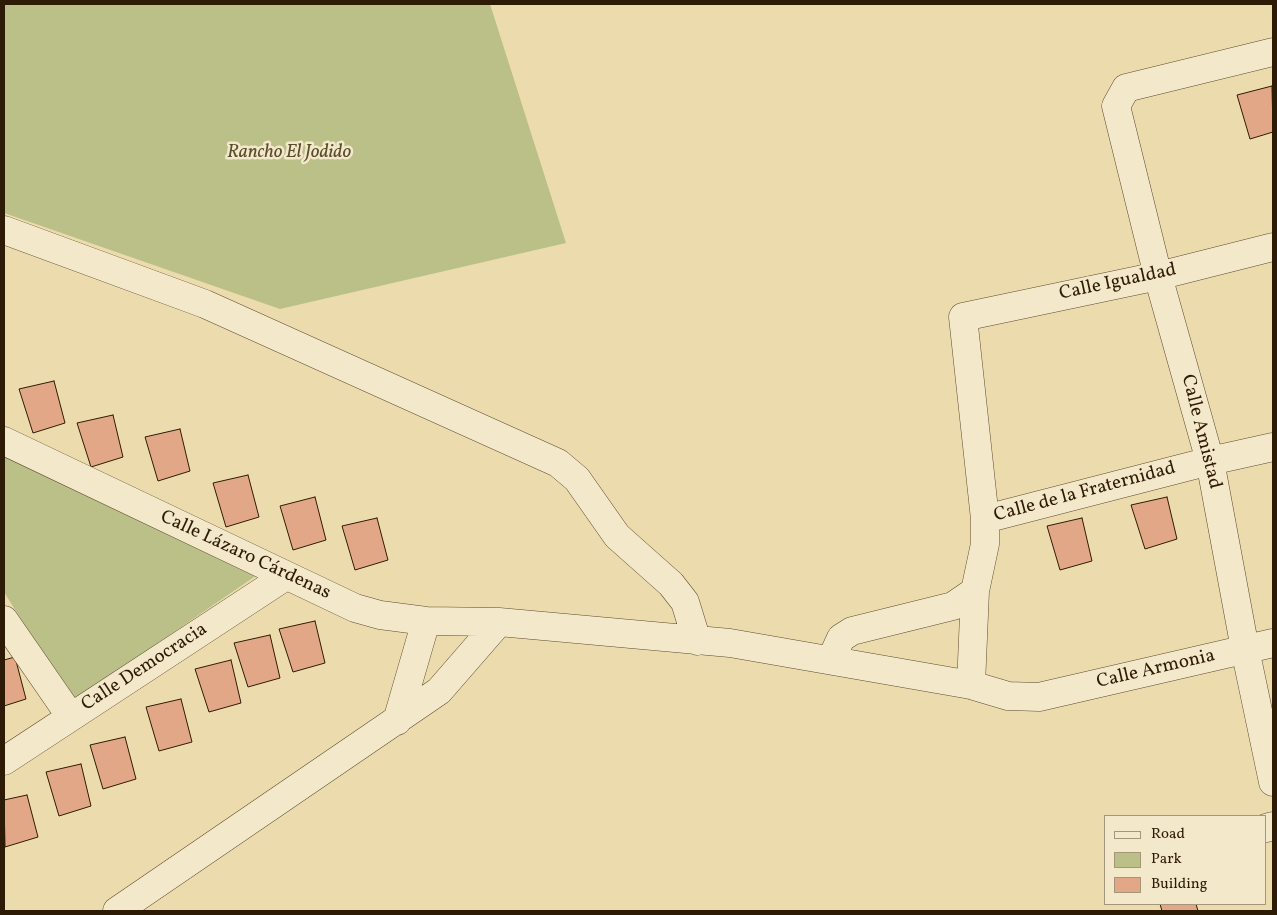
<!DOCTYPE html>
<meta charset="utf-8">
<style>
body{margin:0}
#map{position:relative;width:1277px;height:915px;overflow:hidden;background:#ecdcad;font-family:Vollkorn,serif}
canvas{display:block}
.frame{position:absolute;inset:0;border:5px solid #2e1b05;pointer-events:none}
.legend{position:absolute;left:1104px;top:815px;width:162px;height:90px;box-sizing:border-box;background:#f3e8ca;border:1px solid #a4967b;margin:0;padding:6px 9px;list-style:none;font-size:15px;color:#2e1b05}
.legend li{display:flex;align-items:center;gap:10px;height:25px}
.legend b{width:25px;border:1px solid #a4967b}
</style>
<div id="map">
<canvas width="1277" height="915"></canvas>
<div class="frame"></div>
<ul class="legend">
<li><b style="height:6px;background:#f3e8ca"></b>Road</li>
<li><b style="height:14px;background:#bac088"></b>Park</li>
<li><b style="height:14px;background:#e2a787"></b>Building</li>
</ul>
</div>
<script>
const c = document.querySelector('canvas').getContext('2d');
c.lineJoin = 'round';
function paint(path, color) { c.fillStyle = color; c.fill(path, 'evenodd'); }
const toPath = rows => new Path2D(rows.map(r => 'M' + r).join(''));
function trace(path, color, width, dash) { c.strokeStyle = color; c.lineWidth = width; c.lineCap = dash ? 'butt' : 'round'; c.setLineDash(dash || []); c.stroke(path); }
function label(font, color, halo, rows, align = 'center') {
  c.font = font + ' Vollkorn,serif'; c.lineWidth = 5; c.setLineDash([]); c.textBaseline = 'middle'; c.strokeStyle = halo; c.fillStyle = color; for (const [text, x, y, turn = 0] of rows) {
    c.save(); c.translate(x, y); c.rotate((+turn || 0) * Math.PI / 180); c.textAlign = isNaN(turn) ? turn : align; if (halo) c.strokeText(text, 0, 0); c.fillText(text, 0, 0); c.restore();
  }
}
paint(toPath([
 [4,4,490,4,566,243,280,309,4,213],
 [4,450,257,575,72,702,4,592]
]), '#bac088');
const building = toPath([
 [1272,86,1273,132,1250,139,1237,95,1272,86],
 [54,381,65,423,33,433,19,389,54,381],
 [113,415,123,457,91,467,77,423,113,415],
 [180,429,190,471,158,481,145,437,180,429],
 [248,475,259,517,226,527,213,483,248,475],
 [315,497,326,540,293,550,280,506,315,497],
 [1167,497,1177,539,1145,549,1131,505,1167,497],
 [377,518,388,560,355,570,342,526,377,518],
 [1082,518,1092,561,1060,570,1047,526,1082,518],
 [315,621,325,663,293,672,279,629,315,621],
 [270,635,280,678,248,687,234,643,270,635],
 [15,657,26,699,4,706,4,660,15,657],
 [231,660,241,703,209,712,195,669,231,660],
 [181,699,192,742,159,751,146,707,181,699],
 [125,737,136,779,103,789,90,745,125,737],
 [81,764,91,806,59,816,46,772,81,764],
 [27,795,38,837,5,847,4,800,27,795],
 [1160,904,1196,904,1198,911,1162,911,1160,904]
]);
paint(building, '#e2a787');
trace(building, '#2e1b05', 1);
const street = toPath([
 [1273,52,1126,88,1116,106,1158,276,1210,461,1245,649,1273,782],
 [4,230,205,304,558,463,577,479,617,536,671,584,685,602,697,641],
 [4,441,355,608,380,615,426,621,499,622,730,643,971,685,1008,696,1039,697,1273,643],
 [985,519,1210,461,1273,447],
 [4,620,71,717],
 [831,660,841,638,852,631,953,606,975,591],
 [971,685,975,591,985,544,985,519,963,317,1158,276,1273,247],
 [397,721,426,621],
 [4,761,286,576],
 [1266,828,1273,826],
 [117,911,439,691,499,622]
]);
trace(street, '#5e4b2f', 29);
trace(street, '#f3e8ca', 28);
label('italic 19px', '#584d2c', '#f3e8ca', [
 ["Rancho El Jodido",289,154]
]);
label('19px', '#2e1b05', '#f3e8ca', [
 ["Calle Igualdad",1118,283,-12],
 ["Calle Amistad",1200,432,76],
 ["Calle de la Fraternidad",1085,493,-15],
 ["Calle Lázaro Cárdenas",245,556,25],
 ["Calle Democracia",145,668,-33],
 ["Calle Armonia",1156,670,-13]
]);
</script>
